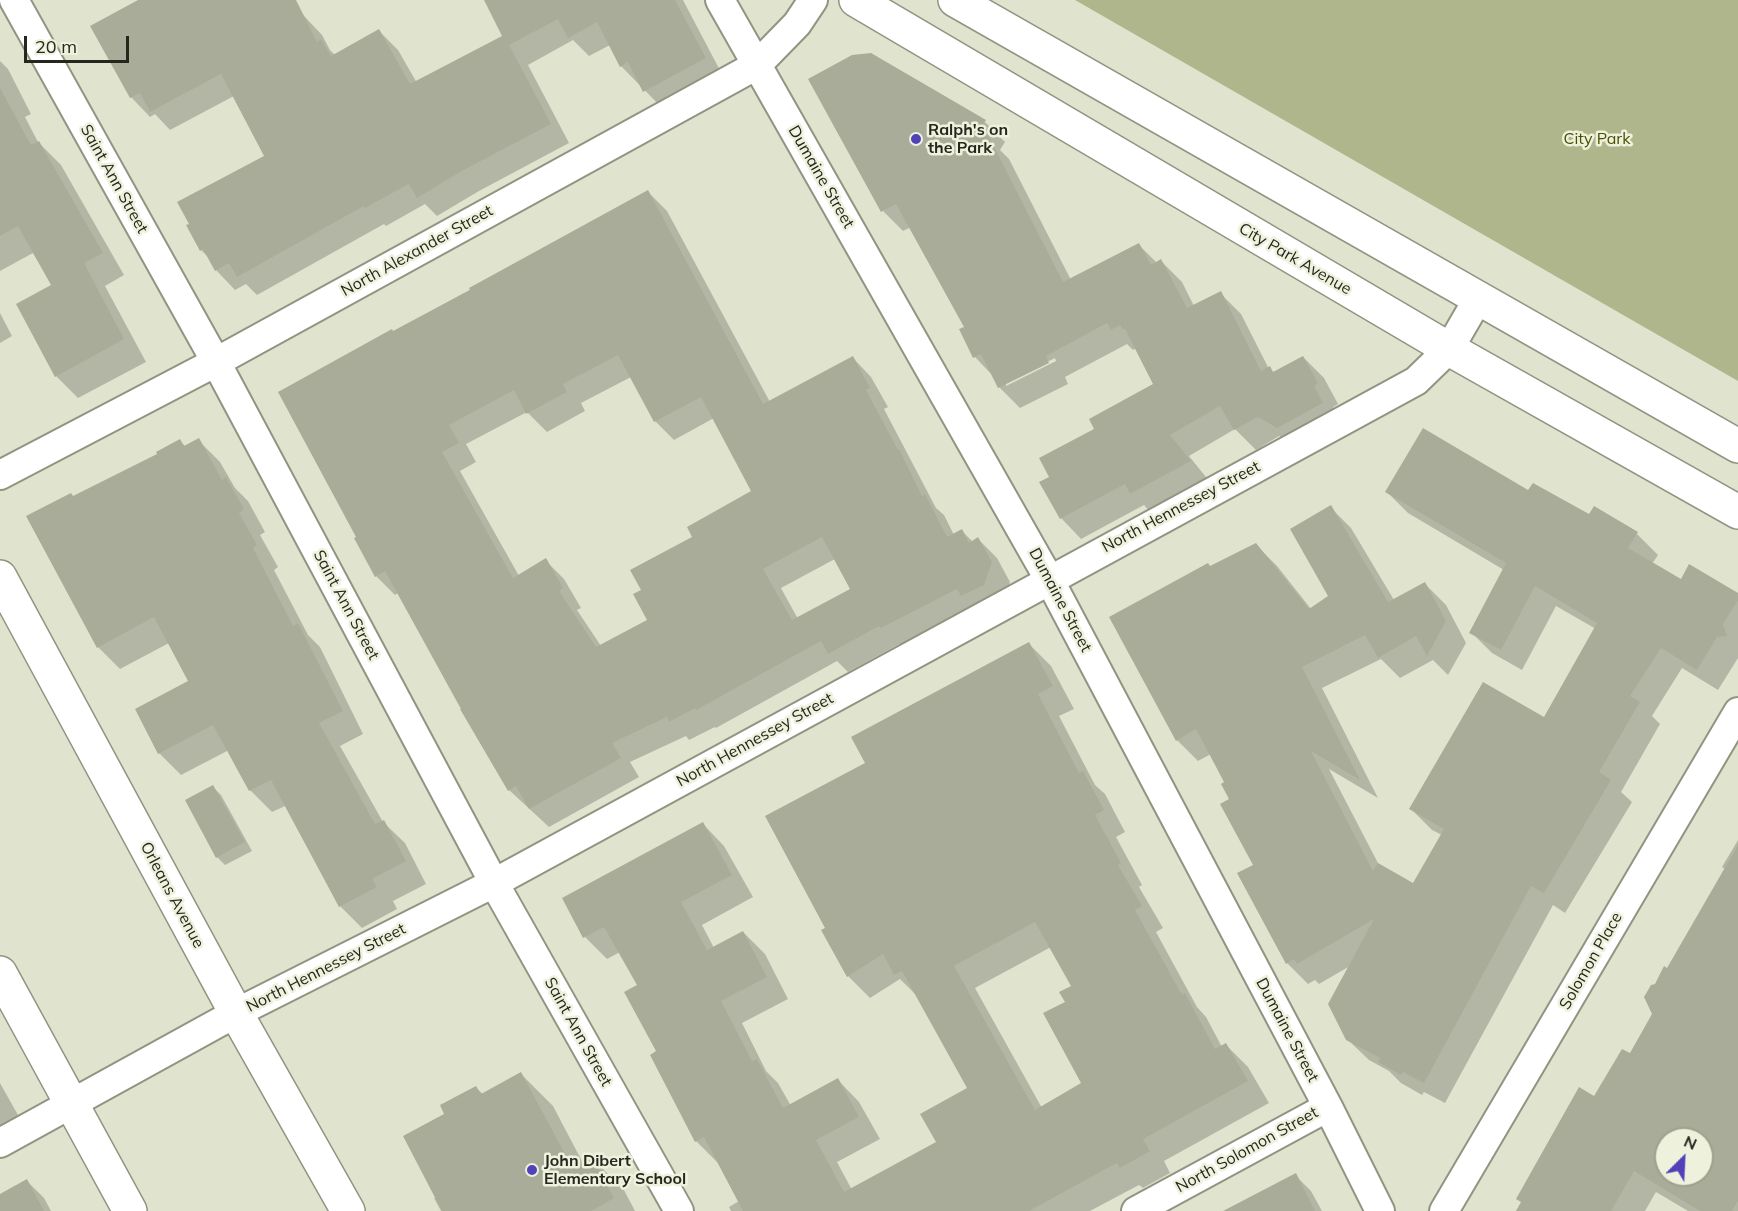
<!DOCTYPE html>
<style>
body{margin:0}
#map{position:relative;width:1738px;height:1211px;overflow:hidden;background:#e0e4cf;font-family:Mulish,sans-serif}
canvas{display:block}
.north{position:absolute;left:1654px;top:1127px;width:60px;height:60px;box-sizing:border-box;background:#eef1dc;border:2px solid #9ea090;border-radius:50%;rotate:24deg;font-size:16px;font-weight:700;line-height:24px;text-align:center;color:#25261e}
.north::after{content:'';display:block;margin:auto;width:21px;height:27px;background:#5142ba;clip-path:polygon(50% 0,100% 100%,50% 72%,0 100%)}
.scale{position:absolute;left:24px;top:36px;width:105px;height:27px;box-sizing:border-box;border:3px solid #25261e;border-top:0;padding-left:8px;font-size:18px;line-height:21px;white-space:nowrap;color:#25261e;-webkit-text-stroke:4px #eef1dc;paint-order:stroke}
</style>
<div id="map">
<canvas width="1738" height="1211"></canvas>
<div class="north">N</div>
<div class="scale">20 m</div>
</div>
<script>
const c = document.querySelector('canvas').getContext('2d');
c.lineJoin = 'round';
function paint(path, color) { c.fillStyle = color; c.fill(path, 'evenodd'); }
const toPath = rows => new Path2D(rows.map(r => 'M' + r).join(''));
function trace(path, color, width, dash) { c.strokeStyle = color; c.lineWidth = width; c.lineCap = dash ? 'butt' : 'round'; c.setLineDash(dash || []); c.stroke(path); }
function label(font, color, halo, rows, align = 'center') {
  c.font = font + ' Mulish,sans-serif'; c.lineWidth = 5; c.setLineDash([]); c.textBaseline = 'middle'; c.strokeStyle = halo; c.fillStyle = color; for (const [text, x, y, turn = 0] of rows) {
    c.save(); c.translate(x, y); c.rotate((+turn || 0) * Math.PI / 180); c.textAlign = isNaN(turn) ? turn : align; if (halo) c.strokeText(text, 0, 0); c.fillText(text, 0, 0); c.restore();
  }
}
paint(toPath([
 [1075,0,1738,0,1738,381]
]), '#b0b68b');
paint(toPath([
 [142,0,289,0,322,35,330,50,335,55,379,31,398,50,417,83,504,36,486,0,683,0,724,78,664,110,621,66,610,45,589,56,573,40,528,65,569,143,479,191,437,216,425,204,386,226,384,224,257,295,246,284,235,290,216,270,210,259,201,250,188,226,266,157,234,96,170,130,155,114,150,117,131,97],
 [0,61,8,69,31,114,25,117,38,142,61,165,124,275,105,286,146,362,78,398,56,376,53,286,33,253,0,271],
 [985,122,1005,142,1000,150,1009,159,1071,280,1139,245,1157,263,1161,261,1182,282,1194,306,1220,293,1241,314,1269,369,1275,373,1303,357,1324,378,1338,404,1333,407,1342,424,1299,448,1279,436,1256,450,1235,429,1189,456,1210,482,1152,514,1144,505,1081,539,1061,518,1051,478,1096,429,1155,385,1136,348,1133,350,1127,344,1065,377,1068,384,1020,408,999,387,994,377,975,357,966,327,911,227,903,231,883,211],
 [1055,358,1056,361,1006,386,1006,383],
 [648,192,667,211,770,402,853,358,871,377,888,407,884,409,936,508,944,515,954,535,962,531,973,542,978,539,997,558,1010,582,1003,603,901,646,899,644,848,672,837,661,716,728,715,727,689,740,686,736,630,762,639,777,549,827,509,790,398,593,395,595,376,576,393,332],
 [631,377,655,421,674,440,714,418,753,492,694,537,643,590,650,621,601,646,577,610,581,608,564,579,545,560,519,576,460,471,476,462,466,444,527,412,547,432,585,411,581,403],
 [835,559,852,590,798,619,781,588],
 [0,313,12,336,0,343],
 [198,440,220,462,235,488,248,501,265,532,260,535,278,567,274,570,308,635,320,647,363,734,340,746,383,822,405,843,426,884,393,901,397,909,362,928,340,906,285,806,272,812,250,790,229,750,181,775,159,753,190,682,169,643,120,669,98,647,73,498,159,455,180,441,186,447],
 [1387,492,1529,492,1637,534,1658,555,1652,564,1681,581,1738,595,1738,658,1718,690,1682,668,1652,716,1660,724,1621,792,1632,802,1565,913,1553,905,1445,1103,1424,1092,1422,1095,1401,1083,1389,1071,1369,1060,1347,1039,1350,966,1319,984,1315,980,1308,984,1287,963,1227,782,1211,754,1198,761,1177,740,1210,567,1255,544,1277,566,1311,609,1330,597,1330,507,1351,528,1394,600,1425,584,1446,605,1466,643,1448,675,1433,660,1400,678,1381,659,1322,688,1378,798,1329,769,1379,865,1414,885,1442,835,1432,830,1411,809,1544,719,1596,629,1556,606,1522,670,1492,653,1471,632,1504,570,1408,513],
 [1029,644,1051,666,1074,709,1059,716,1095,785,1105,794,1125,832,1116,837,1142,885,1139,887,1163,928,1156,932,1197,1007,1206,1017,1222,1047,1226,1045,1248,1067,1269,1103,1164,1161,1170,1173,1143,1188,1139,1185,1090,1211,731,1211,729,1207,739,1201,718,1163,696,1141,658,1052,639,986,620,952,607,959,585,937,703,824,724,846,753,897,702,925,714,948,743,932,765,954,788,999,742,1023,766,1071,778,1083,791,1106,838,1080,859,1102,880,1139,837,1162,852,1190,938,1143,969,1088,918,997,900,979,870,998,848,976,827,929,867,764],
 [1051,947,1073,986,1067,1003,1083,1083,1042,1108,975,988],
 [213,787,221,795,252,851,225,865,217,857,187,801],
 [1738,840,1738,1211,1688,1211,1656,1192,1645,1211,1516,1211,1595,1098,1630,1055,1654,1014,1656,985,1668,970,1726,870,1722,867],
 [1666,1139,1702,1139,1702,1175,1666,1175],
 [521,1074,553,1106,583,1163,592,1158,624,1190,635,1211,441,1211,434,1198,437,1197,446,1115,476,1088,483,1094],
 [0,1083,23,1124,0,1136],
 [1295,1175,1311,1191,1322,1211,1225,1211],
 [27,1181,44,1198,51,1211,0,1211,0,1195]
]), '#0003');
paint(toPath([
 [138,0,296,0,317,42,321,39,331,56,379,29,410,84,502,36,484,0,675,0,706,58,643,92,628,62,620,67,597,22,568,38,558,19,509,45,551,124,460,172,417,198,409,184,365,208,364,206,237,277,229,263,215,271,203,249,200,251,186,225,189,224,177,202,264,156,221,74,150,112,140,93,130,98,90,26],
 [871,53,986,120,979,131,989,137,1063,282,1139,243,1151,265,1161,259,1187,308,1221,291,1261,371,1270,366,1273,372,1303,356,1318,383,1314,386,1323,403,1277,428,1258,417,1234,430,1220,406,1170,435,1191,461,1130,494,1125,484,1060,519,1039,482,1049,477,1039,458,1094,429,1089,419,1153,384,1125,329,1123,329,1120,325,1111,330,1107,323,1046,356,1049,363,998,388,981,354,973,358,959,329,964,327,896,204,881,212,808,79,852,55],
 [0,88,31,145,39,141,103,253,84,263,124,339,55,377,16,304,51,285,18,226,0,236],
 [648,190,763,404,853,356,870,388,866,390,898,450,899,449,922,496,925,494,947,537,962,529,969,543,978,537,992,562,984,585,961,596,957,589,881,628,879,626,828,654,821,641,696,710,695,708,669,722,667,717,612,743,621,758,529,809,516,786,508,791,460,709,461,709,385,571,375,577,354,538,356,537,278,392,392,329,393,331,470,290,469,288],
 [618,355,654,422,701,397,751,491,687,527,692,537,630,570,641,590,633,594,647,620,596,647,559,591,563,588,546,558,513,578,442,452,459,443,449,425,514,390,526,414,567,392,563,384],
 [822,537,850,589,792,620,763,569],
 [1423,428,1528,490,1533,483,1589,514,1594,506,1638,532,1628,548,1681,579,1689,564,1738,593,1738,600,1723,624,1727,636,1717,637,1697,670,1661,648,1630,696,1640,702,1599,772,1611,780,1544,893,1531,886,1424,1083,1403,1072,1401,1075,1378,1062,1380,1058,1346,1040,1328,1004,1374,919,1297,964,1294,959,1286,964,1237,873,1253,865,1220,804,1229,799,1221,784,1224,782,1196,729,1176,741,1109,617,1208,563,1210,566,1256,543,1309,609,1328,596,1290,529,1331,505,1388,602,1425,582,1446,621,1427,656,1416,636,1378,658,1365,635,1302,667,1360,780,1311,751,1373,871,1378,863,1413,883,1444,829,1409,809,1483,682,1544,717,1597,623,1535,586,1501,650,1469,633,1506,563,1385,492],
 [199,438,222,480,226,477,244,509,239,513,257,545,253,548,293,626,298,623,343,711,319,723,375,824,384,820,406,861,372,879,377,887,339,907,271,780,249,791,213,725,158,754,135,709,188,681,154,617,97,648,26,516,71,493,73,496,157,454,156,452,180,439,184,446],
 [1029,642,1053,686,1038,694,1079,773,1083,771,1104,810,1095,815,1121,863,1118,865,1142,906,1135,910,1182,995,1185,993,1215,1049,1226,1043,1248,1081,1143,1139,1150,1151,1120,1168,1117,1163,1029,1211,743,1211,704,1137,695,1142,650,1055,656,1051,624,992,637,985,604,927,583,938,562,898,703,822,732,875,681,902,707,950,743,931,767,977,721,1001,752,1061,757,1059,783,1108,838,1078,859,1117,816,1140,844,1192,936,1142,920,1114,967,1088,902,971,894,975,883,954,847,977,821,930,825,928,765,816,865,763,851,737],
 [1035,922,1071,986,1059,992,1065,1002,1043,1013,1081,1083,1035,1110,954,966],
 [213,785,245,842,216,858,185,800],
 [1738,845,1738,1201,1732,1211,1700,1211,1634,1171,1611,1211,1516,1211,1521,1202,1516,1199,1579,1087,1594,1096,1622,1049,1630,1053,1652,1014,1644,997,1651,985,1655,984,1664,966,1667,968],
 [1666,1139,1702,1139,1702,1175,1666,1175],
 [521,1072,572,1167,592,1157,614,1198,591,1211,442,1211,403,1136,444,1114,440,1105,476,1086,481,1094],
 [1296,1173,1315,1211,1223,1211],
 [27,1179,44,1211,0,1211,0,1194]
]), '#a8ac98');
const street = toPath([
 [14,0,216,362,494,883,679,1211],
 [720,0,1049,579,1328,1107,1380,1211],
 [0,475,216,362,757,65,797,24,813,0],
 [0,1143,236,1013,494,883,1416,381,1449,349,1478,299],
 [1136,1211,1328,1107],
 [1444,1211,1738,712]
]);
const secondary = toPath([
 [856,0,1449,349,1738,512],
 [955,0,1738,446],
 [0,577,236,1013,348,1211],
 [0,973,130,1211]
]);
trace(street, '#919480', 32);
trace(secondary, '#919480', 36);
trace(street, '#fff', 28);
trace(secondary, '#fff', 33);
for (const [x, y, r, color] of [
 [916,139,6,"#5142ba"],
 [532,1170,6,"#5142ba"]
]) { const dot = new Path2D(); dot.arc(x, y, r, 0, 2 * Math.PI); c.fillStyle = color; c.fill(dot); trace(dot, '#eef1dc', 2); }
label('bold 16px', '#25261e', '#eef1dc', [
 ["Ralph's on",928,130],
 ["the Park",928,148],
 ["John Dibert",544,1161],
 ["Elementary School",544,1179]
], 'left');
label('16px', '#4a5000', '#eef1dc', [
 ["City Park",1597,139]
]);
label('16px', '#25261e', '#eef1dc', [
 ["Dumaine Street",821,177,60],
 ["Saint Ann Street",114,179,61],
 ["North Alexander Street",417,251,-29],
 ["City Park Avenue",1295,259,30],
 ["North Hennessey Street",1181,507,-28],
 ["Dumaine Street",1060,600,62],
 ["Saint Ann Street",346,605,62],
 ["North Hennessey Street",755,740,-29],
 ["Orleans Avenue",172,895,62],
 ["Solomon Place",1591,961,-60],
 ["North Hennessey Street",326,968,-27],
 ["Dumaine Street",1287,1030,62],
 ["Saint Ann Street",578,1032,61],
 ["North Solomon Street",1247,1150,-29]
]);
</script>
